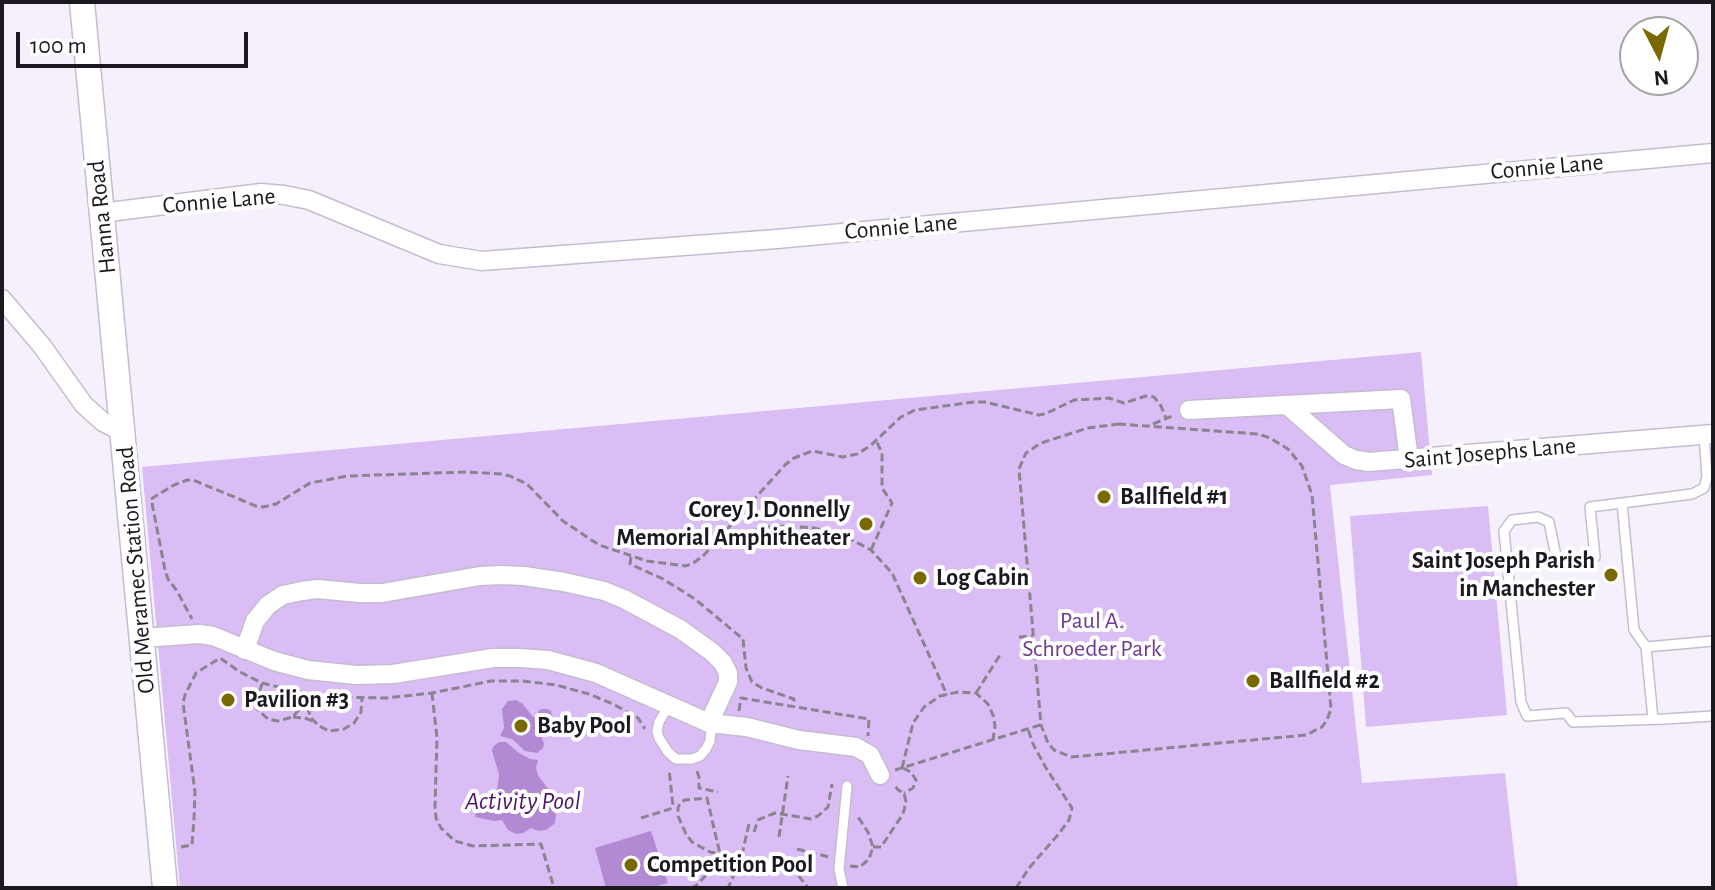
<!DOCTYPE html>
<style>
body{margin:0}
#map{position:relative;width:1715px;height:890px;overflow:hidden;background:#f6f0fd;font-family:"Alegreya Sans",sans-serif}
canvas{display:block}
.frame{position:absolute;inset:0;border:4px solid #1c1820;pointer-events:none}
.north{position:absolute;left:1619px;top:16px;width:80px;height:80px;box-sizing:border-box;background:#fff;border:2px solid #a4a3a6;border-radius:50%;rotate:174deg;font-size:22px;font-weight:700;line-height:32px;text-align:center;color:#1c1820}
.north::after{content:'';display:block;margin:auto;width:28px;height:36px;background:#796900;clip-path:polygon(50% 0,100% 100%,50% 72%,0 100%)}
.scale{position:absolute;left:16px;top:32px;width:232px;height:36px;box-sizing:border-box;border:4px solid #1c1820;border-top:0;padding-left:10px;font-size:24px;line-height:28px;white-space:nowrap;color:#1c1820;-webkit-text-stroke:6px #fff;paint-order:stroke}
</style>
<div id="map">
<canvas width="1715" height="890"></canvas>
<div class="frame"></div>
<div class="north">N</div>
<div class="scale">100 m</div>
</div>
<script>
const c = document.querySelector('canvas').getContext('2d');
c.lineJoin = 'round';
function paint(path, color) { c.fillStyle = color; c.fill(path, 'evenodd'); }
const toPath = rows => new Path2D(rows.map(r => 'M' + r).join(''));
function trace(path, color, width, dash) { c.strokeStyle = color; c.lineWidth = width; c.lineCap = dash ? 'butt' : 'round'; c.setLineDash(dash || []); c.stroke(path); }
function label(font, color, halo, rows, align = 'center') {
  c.font = font + ' "Alegreya Sans",sans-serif'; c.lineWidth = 8; c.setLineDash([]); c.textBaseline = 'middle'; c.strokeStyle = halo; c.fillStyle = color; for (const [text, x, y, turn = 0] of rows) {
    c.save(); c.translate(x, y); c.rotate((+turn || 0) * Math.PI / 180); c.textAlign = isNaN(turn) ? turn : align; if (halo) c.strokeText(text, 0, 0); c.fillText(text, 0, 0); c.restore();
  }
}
paint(toPath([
 [1421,352,1432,475,1330,485,1362,783,1505,773,1518,888,180,888,142,467],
 [1488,506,1507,715,1366,727,1350,516]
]), '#dabdf5');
paint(toPath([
 [516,700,522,703,533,717,536,716,539,710,543,709,547,709,551,711,553,719,551,722,542,724,538,727,544,744,543,748,537,753,525,751,512,739,500,736,504,728,502,709,508,701],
 [499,742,506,742,519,753,530,759,538,760,536,768,538,775,554,797,557,799,554,808,556,815,555,823,546,830,538,831,531,828,523,833,516,834,508,830,502,820,494,821,475,817,479,795,496,799,499,774,492,751,493,747],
 [651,831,668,883,650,888,606,888,595,848]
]), '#b28ad4');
const lane = toPath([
 [1704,435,1707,477,1704,488,1692,494,1622,503,1634,630,1646,647,1713,641],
 [1622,503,1590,507,1595,557,1557,561,1549,522,1538,517,1512,520,1504,531,1521,702,1527,716,1566,713,1573,722,1665,719,1713,716],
 [1646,647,1653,719],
 [669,705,659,722,657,731,659,738,668,752,676,759,692,759,700,756,706,749,710,741,711,732,709,724],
 [843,888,839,869,847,786]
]);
const street = toPath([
 [101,213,261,193,284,195,309,200,439,254,482,261,777,239,1713,153],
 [2,299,42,346,84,405,103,422,123,432],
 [1287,405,1344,455,1356,460,1369,462,1713,434],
 [1189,410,1401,399,1409,459],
 [142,638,199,634,213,636,274,661,308,670,356,675,393,674,493,658,521,658,548,660,596,673,709,723,747,727,799,740,856,747,870,755,880,775],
 [245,650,255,621,268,605,283,595,302,591,317,589,360,593,382,593,480,576,501,575,524,576,564,582,604,591,624,599,680,629,712,652,723,663,728,673,728,682,709,723]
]);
const secondary = toPath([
 [82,2,165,888]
]);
trace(lane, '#c6bbd1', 12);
trace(street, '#c6bbd1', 21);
trace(secondary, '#c6bbd1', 27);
trace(toPath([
 [1118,424,1258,434,1270,438,1288,449,1302,466,1312,495,1331,709,1327,720,1322,727,1306,735,1071,757,1054,750,1048,743,1041,725,1019,469,1026,453,1041,443,1088,428,1118,424],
 [1153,424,1175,415],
 [151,499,174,485,187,480,193,480,256,506,263,507,276,504,310,483,347,476,467,472,501,474,510,476,527,484,563,521,599,545,647,561,685,566,692,564,703,556,785,465,794,458,812,451,843,457,857,454,870,446,901,417,915,410,974,402,985,402,1039,415,1045,414,1074,400,1109,398,1124,403,1146,396,1154,397,1161,406,1166,418],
 [152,503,165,570,168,579,177,591,192,619],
 [718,541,766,527,787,526,814,528,843,535,871,550,892,573,947,695],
 [871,550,892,503,882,488,882,453,876,440],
 [631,557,630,564,663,579,695,599,743,639,746,668,752,682,762,688,794,699,793,707],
 [1019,637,1033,636],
 [262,684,259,692,252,699,257,709,268,719,278,721,293,717,306,700],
 [432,693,437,738,435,806,436,818,441,828,455,841,473,846,541,844,554,888],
 [976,693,1000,655],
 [307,695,307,706,311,718,319,726,329,731,344,729,354,723,361,712,362,698],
 [739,711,741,698,869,719,868,736],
 [293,717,305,718,313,721],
 [902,768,913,723,924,707,940,696,958,692,976,693,988,704,993,715,995,726,993,740],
 [903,768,911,772,916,780,913,788,904,793],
 [895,770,1040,725],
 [697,771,699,777,699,788,718,792],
 [641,818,670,809,673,806,669,769],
 [749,824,741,859,791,871,799,876,808,888],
 [754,832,758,820,775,813,811,819,818,816,828,807,832,784],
 [779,837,788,776],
 [181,847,192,845,194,819,195,792,183,703,185,695,196,673,220,658,240,672,262,683,308,694,335,697,386,698,432,693,491,681,523,681,556,685,589,694,613,704,638,718,645,729],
 [873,847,881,847,903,814,906,802,904,793,898,790,894,784],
 [797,849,829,857],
 [850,866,860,867,869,859,873,847,868,832,856,814],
 [691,888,697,885,707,874,720,854,707,798,685,800,680,803,678,808,678,816,686,834,692,842,710,852,720,854,741,859,728,888],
 [1016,888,1029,868,1057,836,1069,820,1072,808,1046,768,1033,744,1028,729]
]), '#89848e', 3, [8, 4]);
trace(lane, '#fff', 9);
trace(street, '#fff', 18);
trace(secondary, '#fff', 24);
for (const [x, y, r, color] of [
 [1104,497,8,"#796900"],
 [866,524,8,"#796900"],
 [1611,575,8,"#796900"],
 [920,578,8,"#796900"],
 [1253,681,8,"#796900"],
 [228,700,8,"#796900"],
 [521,726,8,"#796900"],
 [631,865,8,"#796900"]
]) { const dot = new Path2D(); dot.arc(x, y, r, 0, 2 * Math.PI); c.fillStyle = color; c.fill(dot); trace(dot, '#fff', 3); }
label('24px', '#1c1820', '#fff', [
 ["Connie Lane",1547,167,-5],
 ["Connie Lane",219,201,-5],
 ["Hanna Road",102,217,-96],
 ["Connie Lane",901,227,-5],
 ["Saint Josephs Lane",1490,453,-5],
 ["Old Meramec Station Road",136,570,-95]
]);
label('bold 24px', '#1c1820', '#fff', [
 ["Ballfield #1",1120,497],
 ["Corey J. Donnelly",850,510,"right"],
 ["Memorial Amphitheater",850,538,"right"],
 ["Saint Joseph Parish",1595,561,"right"],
 ["in Manchester",1595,589,"right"],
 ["Log Cabin",936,578],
 ["Ballfield #2",1269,681],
 ["Pavilion #3",244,700],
 ["Baby Pool",537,726],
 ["Competition Pool",647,865]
], 'left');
label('24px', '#6e3b93', '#fff', [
 ["Paul A.",1092,621],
 ["Schroeder Park",1092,649]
]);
label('italic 26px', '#4b156d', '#fff', [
 ["Activity Pool",523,801]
]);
</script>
